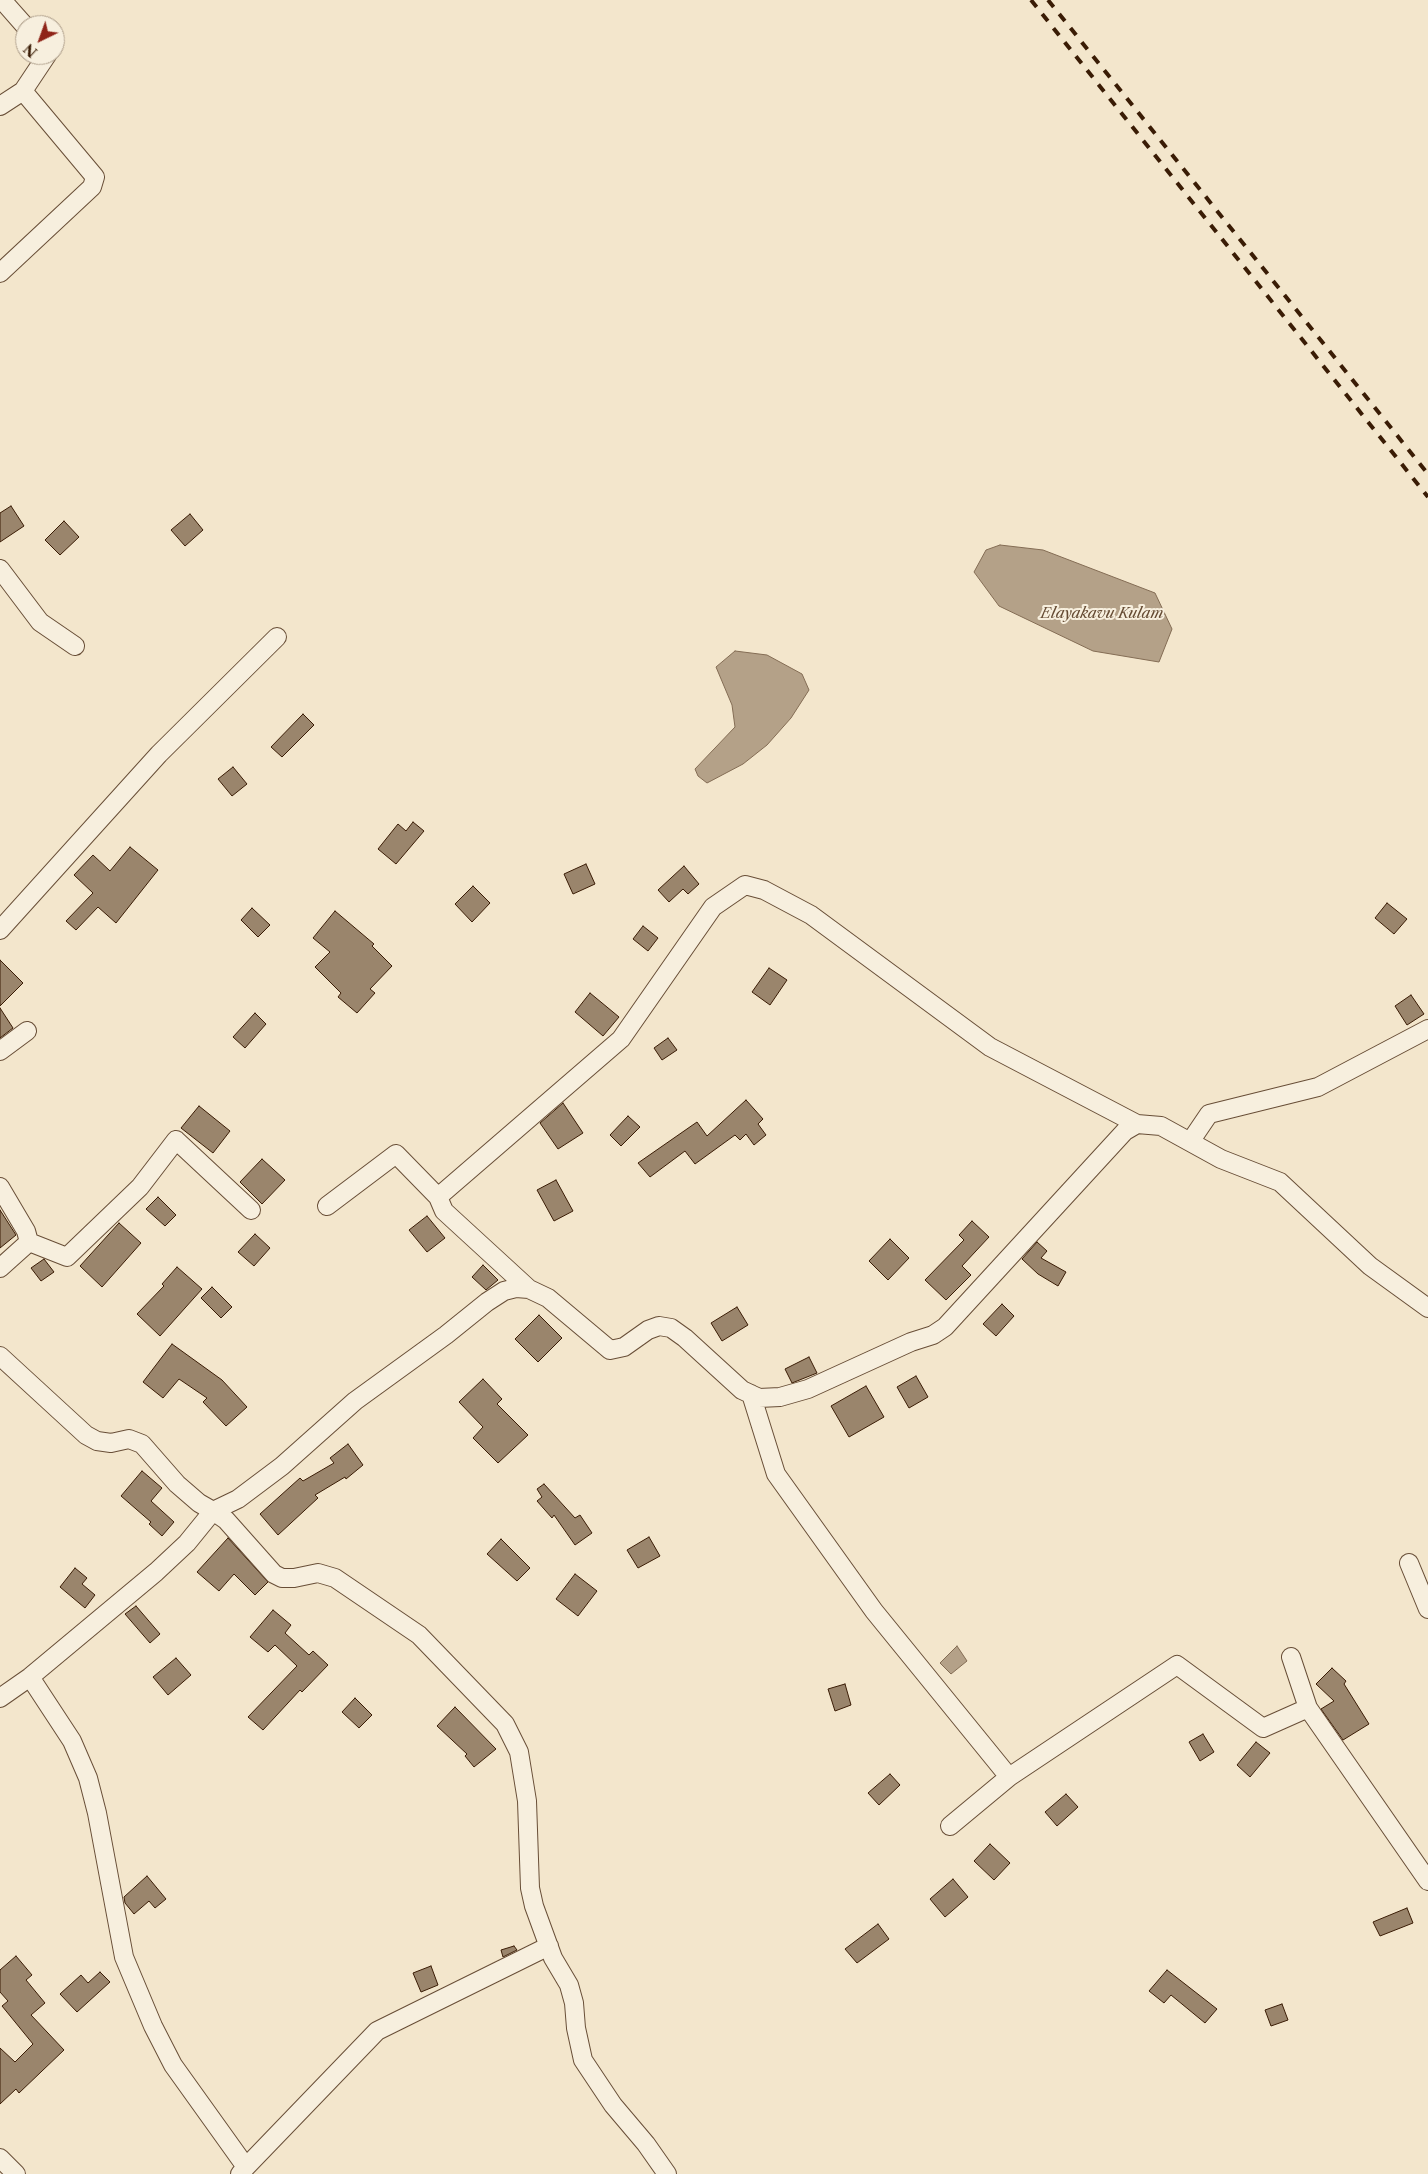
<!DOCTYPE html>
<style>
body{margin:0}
#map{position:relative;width:1428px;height:2174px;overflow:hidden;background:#f3e6cc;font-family:"Libre Caslon Text",serif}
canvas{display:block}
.north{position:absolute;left:15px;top:15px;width:50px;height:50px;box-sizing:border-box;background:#f7efde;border:1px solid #ab9b87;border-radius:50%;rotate:222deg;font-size:14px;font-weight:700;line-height:20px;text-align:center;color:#3a1c05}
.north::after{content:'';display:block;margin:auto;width:18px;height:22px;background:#8f2418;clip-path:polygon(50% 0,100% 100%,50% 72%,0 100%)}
</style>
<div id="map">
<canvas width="1428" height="2174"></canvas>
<div class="north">N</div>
</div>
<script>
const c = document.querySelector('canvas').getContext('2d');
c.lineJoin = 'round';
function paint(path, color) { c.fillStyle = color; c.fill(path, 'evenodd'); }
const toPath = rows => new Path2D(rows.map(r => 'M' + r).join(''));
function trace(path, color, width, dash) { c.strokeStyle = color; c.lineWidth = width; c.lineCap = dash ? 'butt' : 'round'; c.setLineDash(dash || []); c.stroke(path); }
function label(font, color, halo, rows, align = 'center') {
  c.font = font + ' "Libre Caslon Text",serif'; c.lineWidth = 4; c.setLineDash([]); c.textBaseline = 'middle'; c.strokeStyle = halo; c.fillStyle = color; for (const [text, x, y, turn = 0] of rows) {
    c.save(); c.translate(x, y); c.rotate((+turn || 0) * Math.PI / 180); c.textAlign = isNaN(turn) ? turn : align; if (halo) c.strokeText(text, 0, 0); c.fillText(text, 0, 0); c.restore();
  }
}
const water = toPath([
 [1000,545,1043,550,1155,593,1172,629,1159,662,1093,651,999,606,974,572,986,550,1000,545],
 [735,651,767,655,802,674,809,690,791,718,767,745,743,764,707,783,698,776,695,769,735,727,732,705,716,667,735,651],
 [957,1646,967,1661,951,1674,940,1663,957,1646]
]);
paint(water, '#b4a188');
trace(water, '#836c54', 1);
const building = toPath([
 [11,506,24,526,0,542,0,513,11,506],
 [190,514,203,530,185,546,171,530,190,514],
 [64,521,79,537,60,555,45,540,64,521],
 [303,714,314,725,282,757,271,747,303,714],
 [233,767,247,784,232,796,218,779,233,767],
 [413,822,424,831,396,864,378,849,398,824,406,831,413,822],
 [130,847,158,870,116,923,98,907,76,930,66,921,93,893,74,875,93,855,110,871,130,847],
 [586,864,595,884,573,894,564,874,586,864],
 [684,866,699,884,688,894,683,889,669,902,658,890,684,866],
 [473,886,490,903,472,922,455,904,473,886],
 [1387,903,1407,919,1394,934,1375,918,1387,903],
 [252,908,270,925,258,937,241,920,252,908],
 [335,911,374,944,372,946,392,966,370,989,375,993,357,1013,338,997,341,993,315,967,330,952,313,938,335,911],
 [643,926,658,938,648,951,633,939,643,926],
 [0,960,23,983,0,1006,0,960],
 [769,968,787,980,770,1005,752,992,769,968],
 [590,993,619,1017,603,1036,575,1012,590,993],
 [1411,995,1424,1014,1407,1025,1395,1006,1411,995],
 [0,1008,13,1028,0,1038,0,1008],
 [255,1013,266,1024,245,1048,233,1037,255,1013],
 [668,1038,677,1050,662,1060,654,1048,668,1038],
 [746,1100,763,1119,758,1124,766,1135,754,1145,746,1134,740,1140,735,1135,695,1164,685,1151,650,1177,638,1163,697,1122,707,1136,746,1100],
 [563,1103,583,1133,558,1149,540,1123,563,1103],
 [199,1106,230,1131,213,1153,181,1128,199,1106],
 [628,1116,640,1127,621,1146,610,1135,628,1116],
 [262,1159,285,1180,262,1204,240,1182,262,1159],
 [556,1180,573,1211,554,1221,537,1190,556,1180],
 [158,1197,176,1215,165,1226,146,1209,158,1197],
 [0,1210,16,1235,0,1248,0,1210],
 [427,1216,445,1238,427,1252,409,1230,427,1216],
 [972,1221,989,1237,962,1266,971,1275,946,1300,925,1280,964,1240,959,1235,972,1221],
 [119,1223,141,1243,102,1287,80,1266,119,1223],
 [255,1234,270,1248,254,1266,238,1252,255,1234],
 [890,1239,909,1258,888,1280,869,1261,890,1239],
 [1037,1242,1047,1251,1041,1258,1066,1272,1058,1286,1038,1274,1022,1259,1037,1242],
 [44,1259,54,1272,41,1281,31,1268,44,1259],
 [483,1265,498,1280,486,1290,472,1277,483,1265],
 [177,1267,202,1289,160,1336,137,1314,164,1286,162,1284,177,1267],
 [212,1287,232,1307,221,1318,201,1298,212,1287],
 [1002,1304,1014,1316,996,1336,983,1324,1002,1304],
 [737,1307,748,1325,722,1341,711,1323,737,1307],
 [539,1315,562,1338,538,1362,515,1339,539,1315],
 [172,1344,222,1380,247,1407,226,1426,203,1402,207,1398,179,1379,163,1398,143,1382,172,1344],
 [809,1357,817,1373,792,1383,785,1369,809,1357],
 [916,1376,928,1397,909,1408,897,1387,916,1376],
 [483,1379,502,1399,497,1404,528,1435,498,1463,473,1438,483,1427,459,1402,483,1379],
 [866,1386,884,1417,849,1437,831,1406,866,1386],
 [348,1444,363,1465,346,1479,345,1477,315,1495,318,1498,278,1535,260,1514,300,1478,303,1481,334,1463,330,1458,348,1444],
 [142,1471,162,1488,151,1501,174,1522,162,1536,149,1524,151,1522,121,1496,142,1471],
 [544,1484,575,1518,580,1515,592,1533,575,1545,554,1515,552,1518,537,1501,542,1497,537,1489,544,1484],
 [649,1537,660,1556,638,1568,627,1550,649,1537],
 [228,1538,268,1582,255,1595,234,1574,219,1591,197,1572,228,1538],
 [501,1539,530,1568,517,1581,487,1554,501,1539],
 [75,1568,87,1578,82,1584,95,1595,85,1608,60,1587,75,1568],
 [575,1574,597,1591,578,1616,556,1599,575,1574],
 [136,1606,160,1634,150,1643,125,1614,136,1606],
 [273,1610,291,1625,285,1633,309,1655,313,1651,328,1665,302,1692,300,1690,263,1730,248,1717,297,1666,275,1645,268,1652,250,1637,273,1610],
 [176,1658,191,1675,168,1695,153,1677,176,1658],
 [1332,1668,1346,1681,1344,1684,1369,1724,1343,1740,1321,1709,1334,1701,1316,1684,1332,1668],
 [845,1684,851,1705,835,1711,828,1689,845,1684],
 [355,1698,372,1715,359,1728,342,1712,355,1698],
 [455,1707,496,1749,474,1767,465,1756,467,1754,437,1726,455,1707],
 [1203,1734,1214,1752,1200,1761,1189,1742,1203,1734],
 [1256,1742,1270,1753,1250,1777,1237,1765,1256,1742],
 [890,1774,900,1785,879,1805,868,1793,890,1774],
 [1066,1794,1078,1807,1057,1826,1045,1812,1066,1794],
 [990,1844,1010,1863,994,1880,974,1861,990,1844],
 [147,1876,166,1899,155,1908,149,1901,134,1914,125,1903,124,1897,147,1876],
 [953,1879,968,1897,945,1917,930,1899,953,1879],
 [1407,1908,1413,1923,1380,1936,1373,1922,1407,1908],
 [878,1924,889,1939,857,1963,845,1949,878,1924],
 [514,1946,517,1950,503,1957,501,1950,514,1946],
 [16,1956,32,1975,26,1980,45,2003,31,2015,64,2050,19,2093,16,2089,0,2104,0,2048,15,2062,33,2044,2,2006,8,2001,0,1992,0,1970,16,1956],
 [431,1966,438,1985,421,1992,413,1973,431,1966],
 [1167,1970,1217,2009,1205,2023,1171,1995,1164,2003,1149,1991,1167,1970],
 [100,1972,110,1982,77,2012,60,1994,81,1975,88,1983,100,1972],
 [1282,2004,1288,2020,1271,2026,1265,2010,1282,2004]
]);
paint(building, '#9a856c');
trace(building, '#3a1c05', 1);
const street = toPath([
 [2,0,25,26],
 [0,106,23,91,47,55],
 [0,273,92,187,95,177,23,91],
 [0,569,40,622,75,646],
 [0,930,159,754,277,637],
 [0,1051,27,1031],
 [1190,1142,1209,1114,1318,1087,1428,1029],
 [0,1187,26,1231,29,1242,0,1268],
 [327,1206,396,1154,438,1197],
 [29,1242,67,1257,140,1187,176,1140,251,1210],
 [529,1289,444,1211,438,1197,621,1039,713,907,745,885,764,890,811,915,990,1047,1137,1124],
 [0,1356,86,1435,97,1441,111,1443,129,1439,142,1444,177,1484,199,1503,213,1511,238,1499,282,1466,355,1401,446,1335,487,1302,504,1291,516,1288,529,1289,548,1298,610,1350,624,1347,648,1330,659,1326,671,1328,685,1338,742,1390,759,1398,780,1397,808,1389,911,1342,933,1335,945,1327,1125,1131,1137,1124,1161,1126,1221,1159,1280,1182,1370,1266,1428,1308],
 [751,1394,776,1474,874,1611,1009,1777,950,1826],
 [1409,1563,1428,1609],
 [1291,1657,1308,1708,1428,1881],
 [30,1677,72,1741,88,1778,97,1813,124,1957,153,2026,173,2065,246,2167,240,2174],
 [0,1698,30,1677,156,1572,187,1543,213,1511,226,1520,274,1574,282,1578,294,1578,318,1573,335,1578,419,1635,505,1724,519,1752,527,1801,530,1888,534,1906,553,1958,569,1985,574,2003,576,2028,583,2060,613,2105,646,2144,667,2174],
 [1009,1777,1177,1665,1263,1728,1308,1708],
 [0,2158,16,2174],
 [246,2167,377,2031,549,1946]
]);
trace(street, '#684e37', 20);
trace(street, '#f7efde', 18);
trace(toPath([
 [1031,0,1428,497],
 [1048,0,1428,474]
]), '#3a1c05', 4, [9, 9]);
label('italic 15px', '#654b33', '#f7efde', [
 ["Elayakavu Kulam",1102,614]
]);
</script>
